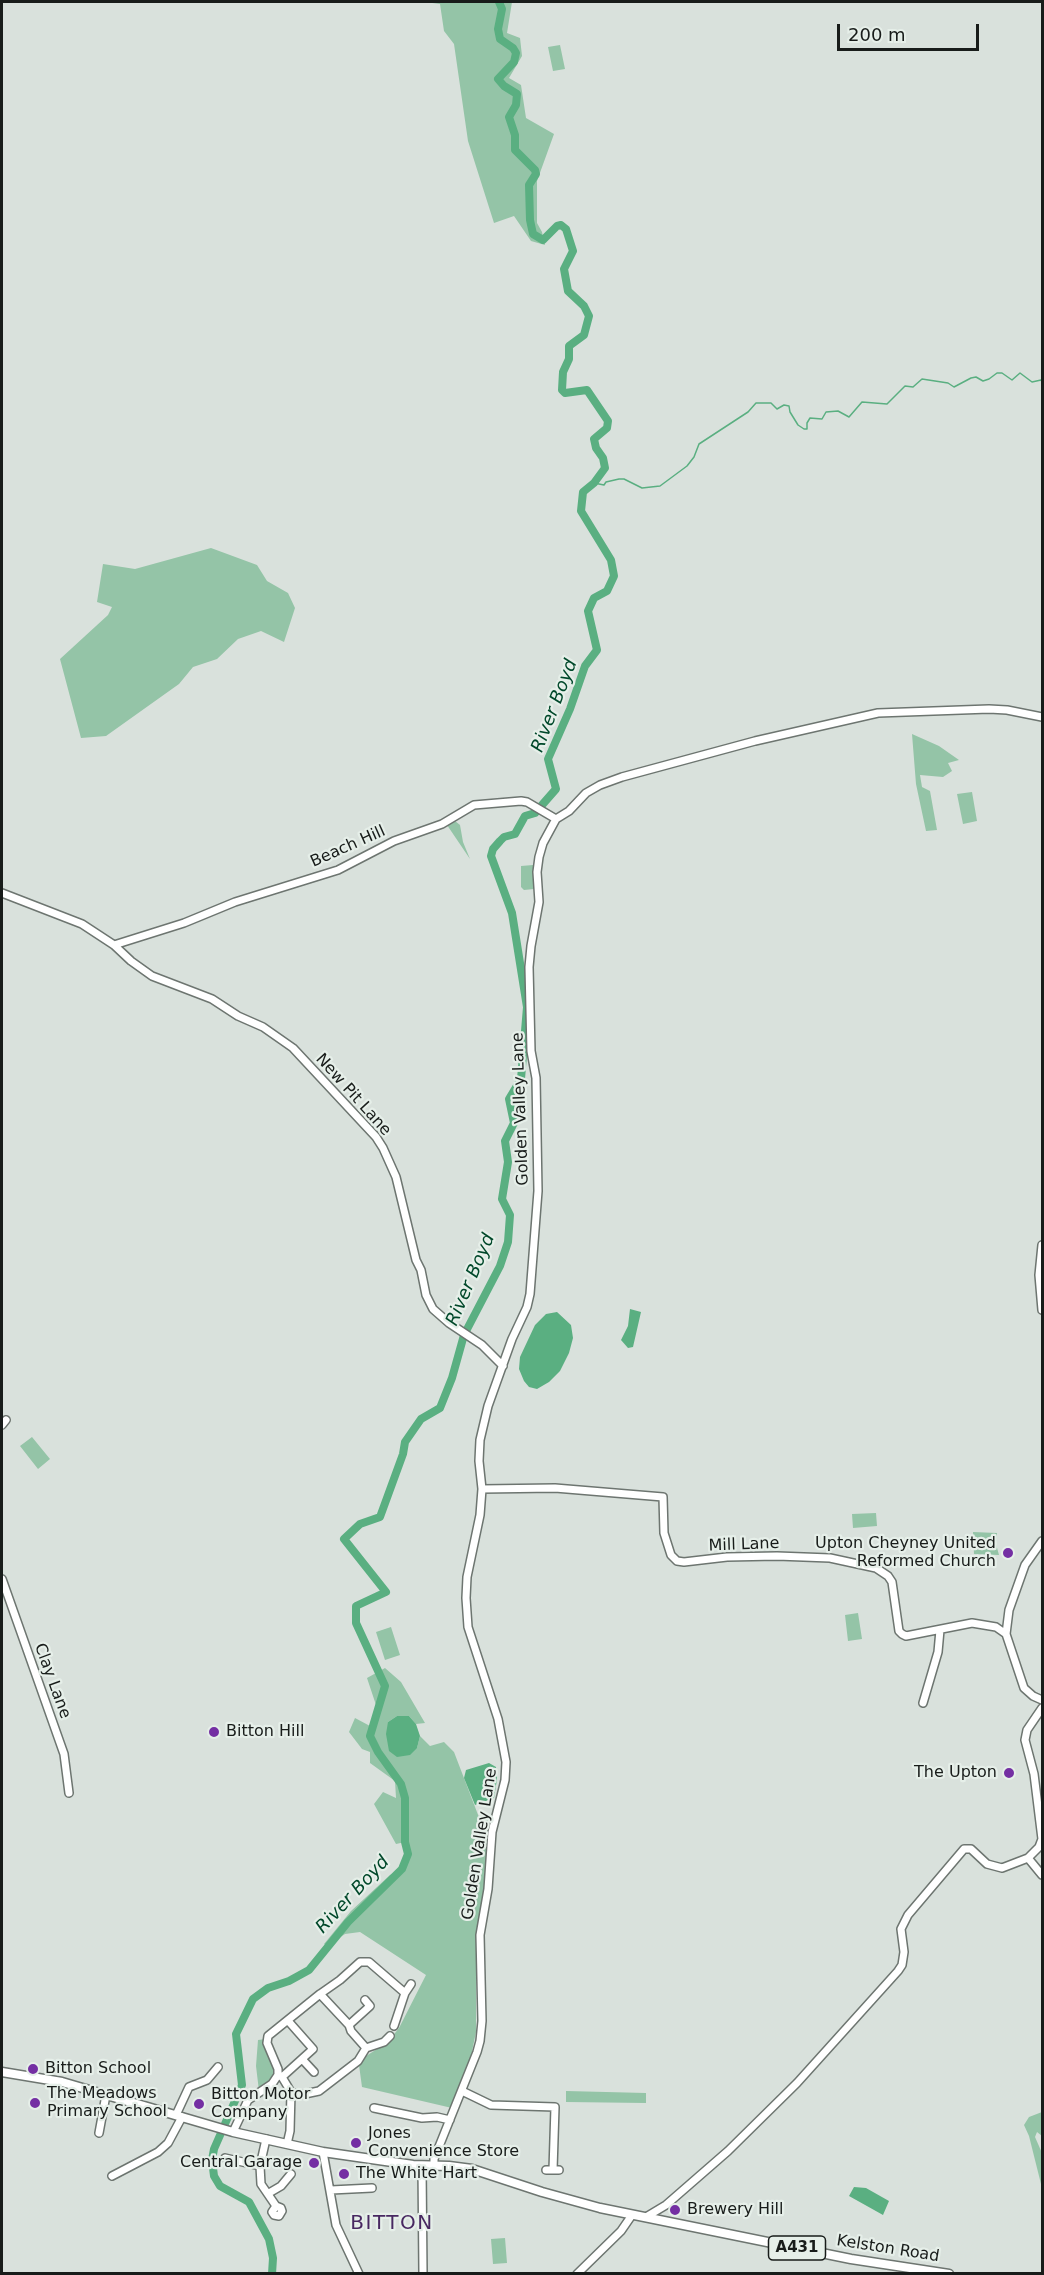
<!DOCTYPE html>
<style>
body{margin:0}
#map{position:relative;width:1044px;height:2275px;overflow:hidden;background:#d9e1dc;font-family:"DejaVu Sans",sans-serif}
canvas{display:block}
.frame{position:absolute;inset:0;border:3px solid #181c1a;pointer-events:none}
.scale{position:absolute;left:837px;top:24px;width:142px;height:27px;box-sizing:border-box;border:3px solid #181c1a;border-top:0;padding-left:8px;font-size:18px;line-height:21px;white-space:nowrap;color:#181c1a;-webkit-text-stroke:4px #e6efe9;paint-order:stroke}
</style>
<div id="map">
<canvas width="1044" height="2275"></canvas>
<div class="frame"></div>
<div class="scale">200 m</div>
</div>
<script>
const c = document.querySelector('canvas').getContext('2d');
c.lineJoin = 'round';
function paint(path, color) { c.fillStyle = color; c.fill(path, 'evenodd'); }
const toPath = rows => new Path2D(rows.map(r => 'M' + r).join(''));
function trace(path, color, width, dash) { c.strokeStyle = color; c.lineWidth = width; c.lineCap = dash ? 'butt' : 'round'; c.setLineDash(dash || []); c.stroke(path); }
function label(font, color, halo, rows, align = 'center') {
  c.font = font + ' "DejaVu Sans",sans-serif'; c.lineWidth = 4.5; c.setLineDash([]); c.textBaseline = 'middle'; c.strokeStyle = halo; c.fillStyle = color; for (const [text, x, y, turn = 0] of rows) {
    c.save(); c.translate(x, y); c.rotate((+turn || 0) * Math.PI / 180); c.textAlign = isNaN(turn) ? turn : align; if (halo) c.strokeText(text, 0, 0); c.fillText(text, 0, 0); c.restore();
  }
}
paint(toPath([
 [425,2,512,2,507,33,520,38,522,56,509,78,521,85,526,118,554,134,537,181,537,223,542,232,545,245,531,241,514,216,494,223,468,141,454,44,444,31,440,4],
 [560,45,565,69,553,71,548,47],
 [211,548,257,565,267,581,288,593,295,608,284,642,261,631,238,639,217,659,193,667,179,684,106,736,81,738,60,659,108,615,112,607,97,602,103,564,135,569],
 [912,734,939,746,959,760,948,763,952,771,943,777,920,775,922,787,930,791,937,830,926,831,916,784],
 [972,792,977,821,963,824,957,794],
 [457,818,455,821,460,825,463,842,470,859,447,825,448,822],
 [533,865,534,889,524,890,521,887,521,866],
 [32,1437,50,1459,38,1469,20,1446],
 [876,1513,877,1526,853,1528,852,1514],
 [973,1532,997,1533,996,1544,999,1555,974,1554],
 [858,1613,862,1639,848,1641,845,1615],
 [391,1627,400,1655,385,1660,376,1632],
 [385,1668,401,1682,425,1723,416,1724,409,1716,397,1716,388,1722,417,1748,420,1736,430,1746,444,1742,454,1752,480,1820,493,1819,485,1888,476,1934,476,2032,470,2061,452,2108,362,2087,359,2065,363,2058,388,2042,399,2028,426,1975,360,1932,345,1934,327,1946,324,1944,351,1911,390,1875,402,1869,408,1854,405,1842,396,1844,374,1804,383,1792,396,1798,395,1781,370,1763,370,1752,362,1749,349,1732,355,1718,370,1726,376,1705,367,1678],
 [266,2039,282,2073,259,2091,256,2066,258,2040],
 [566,2091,646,2093,646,2103,566,2102],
 [1042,2112,1042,2136,1037,2132,1035,2137,1042,2153,1042,2188,1029,2136,1024,2125,1029,2117],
 [505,2238,507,2263,493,2264,491,2239]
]), '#94c4a7');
paint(toPath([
 [630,1309,641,1312,633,1347,628,1348,621,1340,628,1326],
 [557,1312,571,1325,573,1338,569,1353,560,1371,549,1382,537,1389,529,1387,524,1381,519,1369,520,1357,535,1325,546,1314],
 [397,1716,409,1716,416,1724,420,1736,417,1748,410,1755,397,1757,389,1751,386,1734,388,1722],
 [489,1763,496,1767,497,1779,494,1798,475,1805,464,1778,466,1770],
 [854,2187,866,2188,889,2201,883,2215,849,2196]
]), '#5aaf81');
trace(toPath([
 [594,483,604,485,606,482,619,479,624,479,642,488,660,486,687,466,694,457,699,444,748,412,756,403,771,403,777,409,784,405,789,406,790,412,798,425,804,429,807,429,807,423,810,418,822,419,826,412,838,411,849,417,862,402,887,404,905,386,913,387,922,379,948,383,954,387,971,378,976,377,983,381,989,379,997,373,1002,373,1012,380,1020,373,1032,382,1041,380,1042,382]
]), '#5aaf81', 1.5);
trace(toPath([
 [272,2274,273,2258,269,2239,249,2202,220,2186,214,2176,212,2160,214,2149,242,2085,236,2034,253,1999,268,1988,289,1981,309,1970,348,1922,402,1869,408,1854,405,1842,405,1798,401,1784,378,1752,370,1736,385,1686,356,1623,356,1606,386,1592,344,1539,360,1524,380,1517,403,1454,405,1442,421,1419,440,1408,452,1378,464,1335,500,1266,508,1242,510,1215,502,1199,508,1162,505,1141,514,1123,509,1099,521,1079,527,1007,512,913,491,856,493,849,500,841,504,837,515,834,525,816,535,813,556,789,548,759,570,709,585,666,597,650,588,611,594,598,607,591,614,576,611,560,581,511,583,492,594,483,605,468,603,458,596,448,594,439,607,428,608,421,587,390,565,393,562,390,563,372,569,359,569,346,584,335,589,316,584,306,568,291,564,269,573,251,566,229,561,225,557,226,543,240,533,234,530,220,529,185,536,174,535,170,515,150,515,135,509,117,516,105,517,94,504,86,498,79,514,62,516,53,513,48,500,39,498,29,502,9,499,2]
]), '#5aaf81', 8);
const minor = toPath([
 [556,819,569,811,586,793,600,785,622,777,755,741,878,713,989,709,1007,710,1042,717],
 [2,893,82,924,114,945,131,961,152,976,212,999,238,1016,263,1027,293,1048,376,1137,383,1148,396,1177,416,1260,421,1270,426,1295,433,1309,449,1323,482,1345,503,1366],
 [114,945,184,923,235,902,338,870,394,841,442,824,474,805,521,801,527,802,556,819],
 [1042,1245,1039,1275,1042,1310],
 [2,1425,6,1420],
 [482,1489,555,1488,663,1497,664,1533,671,1555,677,1561,684,1562,727,1557,777,1556,830,1558,876,1568,888,1576,892,1582,899,1631,902,1634,906,1636,972,1623,996,1627,1006,1634],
 [1042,1541,1025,1565,1009,1610,1006,1634,1024,1688,1033,1696,1042,1700],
 [2,1579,64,1754,69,1793],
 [923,1703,938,1652,940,1630],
 [1028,1858,1042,1875],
 [405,1993,411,1984],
 [320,1994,349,2025,351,2031,366,2048],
 [349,2025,370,2006,365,2000],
 [366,2048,384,2042,390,2036],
 [302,2059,314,2072],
 [278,2075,282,2077,291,2092,290,2131,287,2144],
 [282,2077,313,2049,290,2023],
 [462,2091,491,2105,555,2107,553,2170],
 [291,2092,300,2095,319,2091,358,2061,366,2048],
 [374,2108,422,2118,437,2117,450,2120],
 [176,2115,189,2087,207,2080,218,2067],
 [233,2132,248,2100,272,2084,278,2075,278,2069,267,2043,268,2036,320,1994,340,1980,360,1962,369,1962,405,1993,394,2026],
 [99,2133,106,2095],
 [266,2139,260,2166,261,2184,276,2206,281,2208,282,2211,279,2216,274,2215,272,2212,276,2206],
 [323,2152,336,2225,359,2274],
 [225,2158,260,2166],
 [422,2166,423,2274],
 [434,2166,434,2159,477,2052,480,2041,482,2021,480,1935,488,1889,492,1832,505,1780,506,1762,498,1719,468,1627,466,1598,467,1577,480,1515,482,1489,479,1461,480,1440,488,1406,512,1339,527,1307,530,1294,538,1191,536,1078,531,1051,529,967,531,946,539,902,537,872,539,857,543,843,556,819],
 [546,2170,559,2170],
 [112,2176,158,2152,168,2143,182,2117],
 [331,2190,372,2188],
 [269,2193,281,2186,291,2174],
 [646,2217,666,2205,728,2151,797,2083,898,1971,902,1965,904,1952,901,1929,908,1915,964,1849,971,1849,987,1864,1002,1868,1028,1858,1039,1847,1042,1839,1034,1774,1025,1740,1027,1730,1042,1708],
 [577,2274,621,2231,632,2215]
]);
const major = toPath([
 [2,2072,62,2082,233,2132,323,2152,413,2165,449,2166,472,2169,542,2192,600,2208,851,2259,949,2274]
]);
trace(minor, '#6d7570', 10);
trace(major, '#6d7570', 11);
trace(minor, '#fff', 7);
trace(major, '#fff', 8);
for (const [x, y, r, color] of [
 [1008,1553,6,"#742fa3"],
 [214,1732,6,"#742fa3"],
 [1009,1773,6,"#742fa3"],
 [33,2069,6,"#742fa3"],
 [35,2103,6,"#742fa3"],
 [199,2104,6,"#742fa3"],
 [356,2143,6,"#742fa3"],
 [314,2163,6,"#742fa3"],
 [344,2174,6,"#742fa3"],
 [675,2210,6,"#742fa3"]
]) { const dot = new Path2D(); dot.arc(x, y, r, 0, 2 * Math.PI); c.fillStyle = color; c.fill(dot); trace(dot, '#e6efe9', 2); }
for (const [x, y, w] of [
 [797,2248,57]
]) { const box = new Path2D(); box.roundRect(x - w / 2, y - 12, w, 24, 4.5); c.fillStyle = '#e6efe9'; c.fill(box); trace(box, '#181c1a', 1.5); }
label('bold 15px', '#181c1a', null, [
 ["A431",797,2248]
]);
label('16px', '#181c1a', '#e6efe9', [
 ["Beach Hill",348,847,-24],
 ["New Pit Lane",353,1095,48],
 ["Golden Valley Lane",521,1109,-92],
 ["Mill Lane",744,1545,-2],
 ["Clay Lane",52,1681,70],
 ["Golden Valley Lane",480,1844,-81],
 ["Kelston Road",888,2249,9]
]);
label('16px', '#181c1a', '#e6efe9', [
 ["Upton Cheyney United",996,1544,"right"],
 ["Reformed Church",996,1562,"right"],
 ["Bitton Hill",226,1732],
 ["The Upton",997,1773,"right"],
 ["Bitton School",45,2069],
 ["The Meadows",47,2094],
 ["Primary School",47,2112],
 ["Bitton Motor",211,2095],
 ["Company",211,2113],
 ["Jones",368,2134],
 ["Convenience Store",368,2152],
 ["Central Garage",302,2163,"right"],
 ["The White Hart",356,2174],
 ["Brewery Hill",687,2210]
], 'left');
label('italic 18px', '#00482a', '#e6efe9', [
 ["River Boyd",555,706,-69],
 ["River Boyd",471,1280,-67],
 ["River Boyd",353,1895,-47]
]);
c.letterSpacing = '1.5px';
label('20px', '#482861', '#e6efe9', [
 ["BITTON",392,2224]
]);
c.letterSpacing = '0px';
</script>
